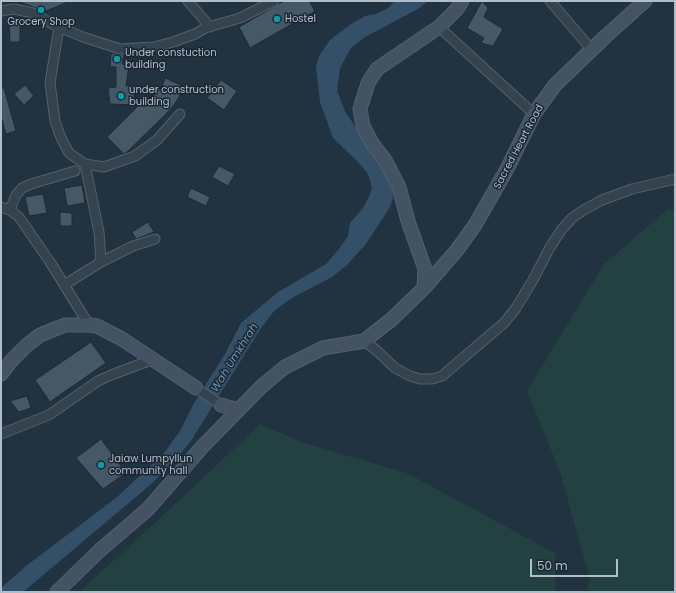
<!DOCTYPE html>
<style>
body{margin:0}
#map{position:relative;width:676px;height:593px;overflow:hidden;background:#213240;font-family:Poppins,sans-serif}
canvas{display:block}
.frame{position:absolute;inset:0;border:2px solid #b1beca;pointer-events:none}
.scale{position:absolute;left:530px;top:559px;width:88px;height:18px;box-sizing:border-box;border:2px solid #b1beca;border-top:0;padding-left:5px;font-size:12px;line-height:14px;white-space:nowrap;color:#b1beca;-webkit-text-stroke:3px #1b2834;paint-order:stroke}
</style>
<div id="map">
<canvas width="676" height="593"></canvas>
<div class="frame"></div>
<div class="scale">50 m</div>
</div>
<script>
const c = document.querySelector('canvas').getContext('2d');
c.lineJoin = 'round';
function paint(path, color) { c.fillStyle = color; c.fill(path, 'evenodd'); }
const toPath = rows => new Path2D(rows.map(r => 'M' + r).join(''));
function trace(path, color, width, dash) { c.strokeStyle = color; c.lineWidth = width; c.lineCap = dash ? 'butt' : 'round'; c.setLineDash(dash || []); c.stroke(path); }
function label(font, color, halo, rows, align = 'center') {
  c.font = font + ' Poppins,sans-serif'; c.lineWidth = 3; c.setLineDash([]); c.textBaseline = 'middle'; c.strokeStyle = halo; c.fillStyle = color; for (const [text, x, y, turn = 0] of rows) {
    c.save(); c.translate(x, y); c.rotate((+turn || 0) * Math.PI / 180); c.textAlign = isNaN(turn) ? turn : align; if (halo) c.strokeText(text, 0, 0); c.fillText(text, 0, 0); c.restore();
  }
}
paint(toPath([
 [668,209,675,211,675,592,586,592,590,580,560,472,527,391,604,264],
 [260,424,301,442,407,473,555,553,555,592,79,592,172,507]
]), '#234140');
paint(toPath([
 [395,1,428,1,418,9,365,37,351,48,340,68,337,91,346,113,389,175,392,187,393,198,390,207,366,244,347,265,332,277,292,298,274,311,261,328,191,441,171,465,149,486,23,592,1,592,1,588,26,566,117,497,164,453,180,431,194,403,225,354,241,323,278,292,326,264,339,249,348,236,350,223,363,208,369,197,372,188,368,174,358,162,333,138,320,102,316,66,319,56,330,40,348,26,365,16,376,14,387,9]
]), '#335068');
const building = toPath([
 [17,1,70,1,44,12,36,8,17,1],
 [284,1,309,1,315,11,250,48,239,27,284,1],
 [482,1,488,8,484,17,503,29,493,46,481,43,484,38,467,28,482,1],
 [9,23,20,23,20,42,10,42,9,23],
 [114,53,124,55,122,64,129,65,126,86,135,85,133,105,110,104,108,88,116,87,116,67,110,67,111,54,114,53],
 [165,78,185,87,176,102,167,113,127,152,124,154,107,137,144,100,146,103,162,87,165,78],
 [221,80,237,91,224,110,207,98,221,80],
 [25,85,34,96,24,105,14,94,25,85],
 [1,88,4,88,16,131,6,134,1,116,1,88],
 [219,166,235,174,228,186,212,177,219,166],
 [82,185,85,203,67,206,64,188,82,185],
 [191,188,210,197,206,206,187,197,191,188],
 [43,194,47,213,29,216,25,197,43,194],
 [60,212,72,213,72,226,60,226,60,212],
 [148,222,154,232,136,239,132,232,148,222],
 [91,342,106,363,50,402,35,380,91,342],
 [27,396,31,408,19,412,10,401,27,396],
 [101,439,126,473,103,489,76,458,101,439]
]);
paint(building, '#455866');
trace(building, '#1d2a36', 1);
const street = toPath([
 [188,1,210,27],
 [550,1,592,50],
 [1,11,14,9,33,13,56,26,83,37,120,49,154,47,173,42,195,34,205,28,240,18,274,1],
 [59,27,50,83,55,121,61,138,69,153,85,164,104,167,135,156,157,140,180,114],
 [439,27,534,114],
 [85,164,99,232,101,262,133,246,155,239],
 [1,207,10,210,19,217,50,262,89,325],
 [10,210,16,195,22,188,31,184,75,171],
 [64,285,101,262],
 [364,341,376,350,395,368,410,376,420,379,432,379,442,376,504,323,516,308,533,280,549,249,562,229,572,218,582,211,602,200,632,189,675,179],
 [196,388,221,405],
 [1,434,49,415,98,381,111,375,154,359]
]);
const secondary = toPath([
 [424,288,425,269,408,221,399,187,385,160,372,143,363,126,360,109,368,83,377,69,439,27,457,9,462,1],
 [1,374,12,360,27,345,40,335,65,325,89,325,97,326,122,339,196,388],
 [221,405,238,410],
 [57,592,99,551,148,509,203,446,262,386,285,367,323,348,364,341,392,319,424,288,457,250,475,225,507,169,534,114,555,85,606,36,645,1]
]);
trace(street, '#54616d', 11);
trace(secondary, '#54616d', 15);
trace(street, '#35434f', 9);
trace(secondary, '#435363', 13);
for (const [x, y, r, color] of [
 [41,10,4,"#0f9aa8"],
 [277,19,4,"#0f9aa8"],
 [117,59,4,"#0f9aa8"],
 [121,96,4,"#0f9aa8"],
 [101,465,4,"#0f9aa8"]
]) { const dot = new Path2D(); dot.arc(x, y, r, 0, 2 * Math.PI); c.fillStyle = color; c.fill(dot); trace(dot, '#1b2834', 1.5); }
label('10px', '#b1beca', '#1b2834', [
 ["Hostel",285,19],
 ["Grocery Shop",41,22,"center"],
 ["Under constuction",125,53],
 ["building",125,65],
 ["under construction",129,90],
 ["building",129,102],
 ["Jaiaw Lumpyllun",109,459],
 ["community hall",109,471]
], 'left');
label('10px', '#b1beca', '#1b2834', [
 ["Sacred Heart Road",519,147,-62]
]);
label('italic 11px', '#6f94b1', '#1b2834', [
 ["Wah Umkhrah",235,358,-58]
]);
</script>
